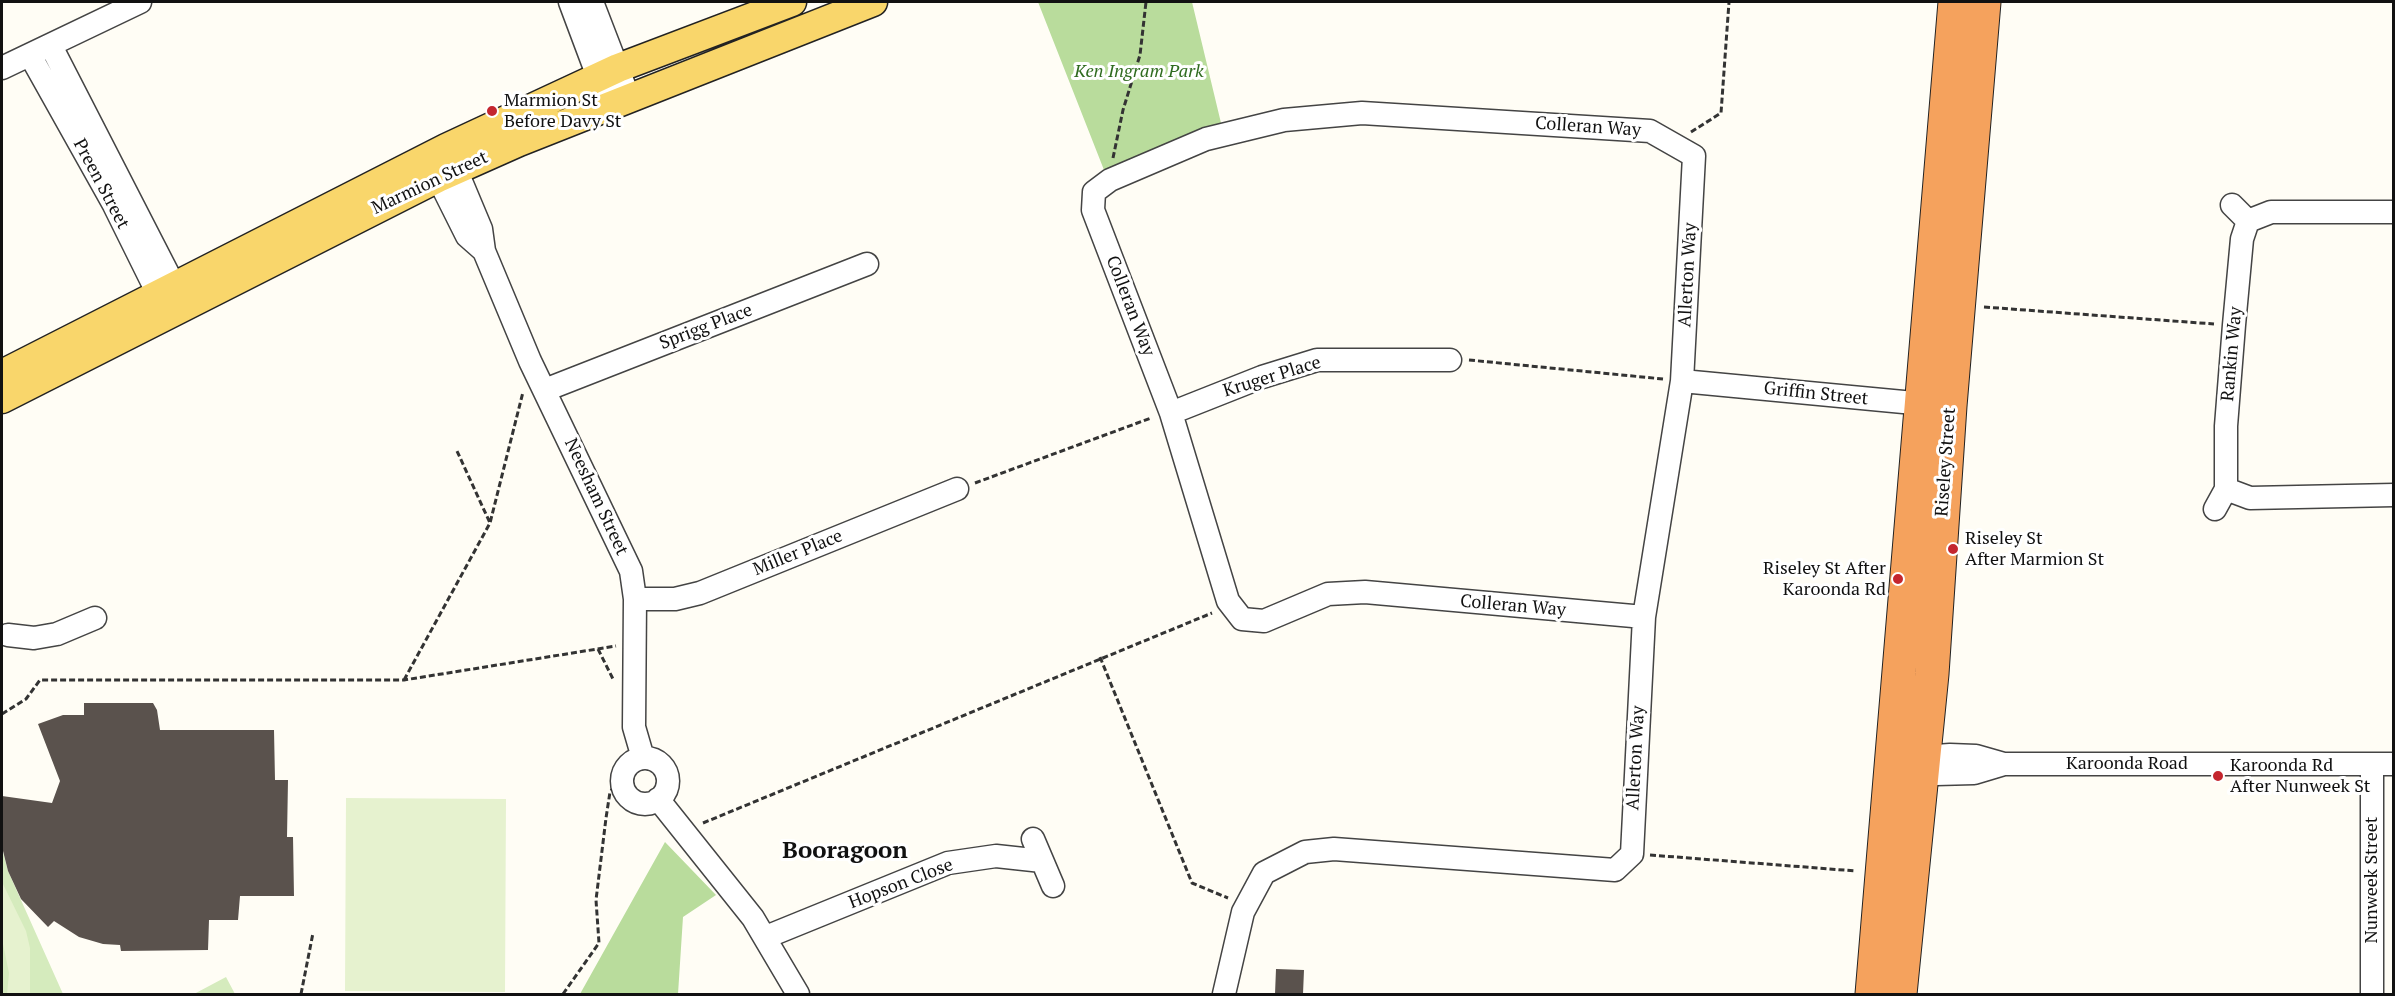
<!DOCTYPE html>
<style>
body{margin:0}
#map{position:relative;width:2395px;height:996px;overflow:hidden;background:#fffdf5;font-family:"PT Serif",serif}
canvas{display:block}
.frame{position:absolute;inset:0;border:3px solid #111;pointer-events:none}
</style>
<div id="map">
<canvas width="2395" height="996"></canvas>
<div class="frame"></div>
</div>
<script>
const c = document.querySelector('canvas').getContext('2d');
c.lineJoin = 'round';
function paint(path, color) { c.fillStyle = color; c.fill(path, 'evenodd'); }
const toPath = rows => new Path2D(rows.map(r => 'M' + r).join(''));
function trace(path, color, width, dash) { c.strokeStyle = color; c.lineWidth = width; c.lineCap = dash ? 'butt' : 'round'; c.setLineDash(dash || []); c.stroke(path); }
function label(font, color, halo, rows, align = 'center') {
  c.font = font + ' "PT Serif",serif'; c.lineWidth = 6; c.setLineDash([]); c.textBaseline = 'middle'; c.strokeStyle = halo; c.fillStyle = color; for (const [text, x, y, turn = 0] of rows) {
    c.save(); c.translate(x, y); c.rotate((+turn || 0) * Math.PI / 180); c.textAlign = isNaN(turn) ? turn : align; if (halo) c.strokeText(text, 0, 0); c.fillText(text, 0, 0); c.restore();
  }
}
paint(toPath([
 [2,849,8,871,63,994,2,994],
 [226,977,235,994,193,994,194,994]
]), '#d5ebbd');
paint(toPath([
 [1038,2,1192,2,1221,123,1104,170],
 [665,842,716,895,683,917,678,994,580,994]
]), '#b9dc9c');
paint(toPath([
 [346,798,506,799,505,992,345,991],
 [2,882,26,931,30,948,30,994,7,994,9,973,2,939]
]), '#e6f2cf');
paint(toPath([
 [84,703,153,703,157,710,160,730,274,730,275,780,288,780,287,837,293,837,294,896,240,896,238,920,209,920,208,950,121,951,120,945,103,944,79,937,54,921,48,927,21,899,8,871,2,847,2,796,52,803,60,781,38,724,63,715,84,715],
 [1276,969,1304,970,1303,994,1275,994]
]), '#5a524d');
const minor = toPath([
 [570,2,609,106],
 [592,2,629,98],
 [51,46,182,301],
 [30,55,114,205,165,308],
 [2,68,140,2],
 [450,155,481,229,484,251,530,361,631,571,635,599,634,727,643,758],
 [431,164,467,236,484,251],
 [2232,205,2248,221],
 [1682,381,1935,405],
 [545,390,867,264],
 [1171,413,1262,377,1317,360,1450,360],
 [2226,489,2250,498,2394,495],
 [2215,509,2226,489,2226,426,2234,325,2242,239,2248,221,2271,212,2394,212],
 [635,599,675,599,700,593,957,489],
 [8,635,34,638,57,634,95,618],
 [1918,752,1936,774,1974,773,2004,764],
 '622 781a23 23 0 1 1 46 0a23 23 0 1 1-46 0Z',
 [2372,765,2372,994],
 [1914,770,1936,756,1950,755,1976,756,2004,764,2394,764],
 [658,799,753,918,798,994],
 [1033,839,1053,886],
 [766,937,948,863,996,856,1042,861],
 [1224,994,1243,912,1264,873,1305,852,1334,849,1615,870,1632,854,1644,617,1682,381,1694,156,1650,131,1362,113,1284,120,1206,139,1110,180,1094,192,1093,210,1171,413,1228,601,1242,619,1264,621,1328,594,1365,592,1644,617]
]);
const major = toPath([
 [2,374,446,148,618,68,792,2],
 [2,399,438,178,519,142,873,2]
]);
const highway = toPath([
 [1872,994,1955,2],
 [1900,994,1932,674,1950,406,1984,2]
]);
trace(minor, '#444', 25);
trace(major, '#222', 31);
trace(highway, '#222', 35);
trace(toPath([
 [1691,132,1721,113,1729,2],
 [1113,158,1123,110,1140,55,1146,2],
 [1984,307,2214,324],
 [1469,360,1663,379],
 [457,451,490,523],
 [975,483,1151,418],
 [598,649,613,679],
 [1100,657,1192,883,1228,898],
 [404,680,490,523,523,392],
 [2,714,26,699,40,680,404,680,616,646],
 [703,823,1212,613],
 [1650,855,1856,871],
 [301,994,313,933],
 [563,994,599,943,596,900,606,818,610,792,622,777]
]), '#333', 3, [6, 3]);
trace(minor, '#fff', 22);
trace(major, '#f9d66b', 28);
trace(highway, '#f5a25d', 33);
for (const [x, y, r, color] of [
 [492,111,6,"#c4262e"],
 [1953,549,6,"#c4262e"],
 [1898,579,6,"#c4262e"],
 [2218,776,6,"#c4262e"]
]) { const dot = new Path2D(); dot.arc(x, y, r, 0, 2 * Math.PI); c.fillStyle = color; c.fill(dot); trace(dot, '#fff', 2); }
label('italic 18px', '#2f6b1f', '#fff', [
 ["Ken Ingram Park",1139,72]
]);
label('18px', '#111', '#fff', [
 ["Marmion St",504,101],
 ["Before Davy St",504,122],
 ["Riseley St",1965,539],
 ["After Marmion St",1965,560],
 ["Riseley St After",1886,569,"right"],
 ["Karoonda Rd",1886,590,"right"],
 ["Karoonda Rd",2230,766],
 ["After Nunweek St",2230,787]
], 'left');
label('18px', '#111', '#fff', [
 ["Colleran Way",1588,127,4],
 ["Marmion Street",430,183,-25],
 ["Preen Street",101,184,62],
 ["Allerton Way",1688,275,-87],
 ["Colleran Way",1130,306,69],
 ["Sprigg Place",706,327,-21],
 ["Rankin Way",2232,354,-85],
 ["Kruger Place",1272,377,-17],
 ["Griffin Street",1816,394,6],
 ["Riseley Street",1946,462,-86],
 ["Neesham Street",596,497,65],
 ["Miller Place",798,553,-22],
 ["Colleran Way",1513,606,5],
 ["Allerton Way",1636,758,-87],
 ["Karoonda Road",2127,764],
 ["Nunweek Street",2372,880,-90],
 ["Hopson Close",901,884,-21]
]);
label('bold 24px', '#111', '#fff', [
 ["Booragoon",845,851]
]);
</script>
